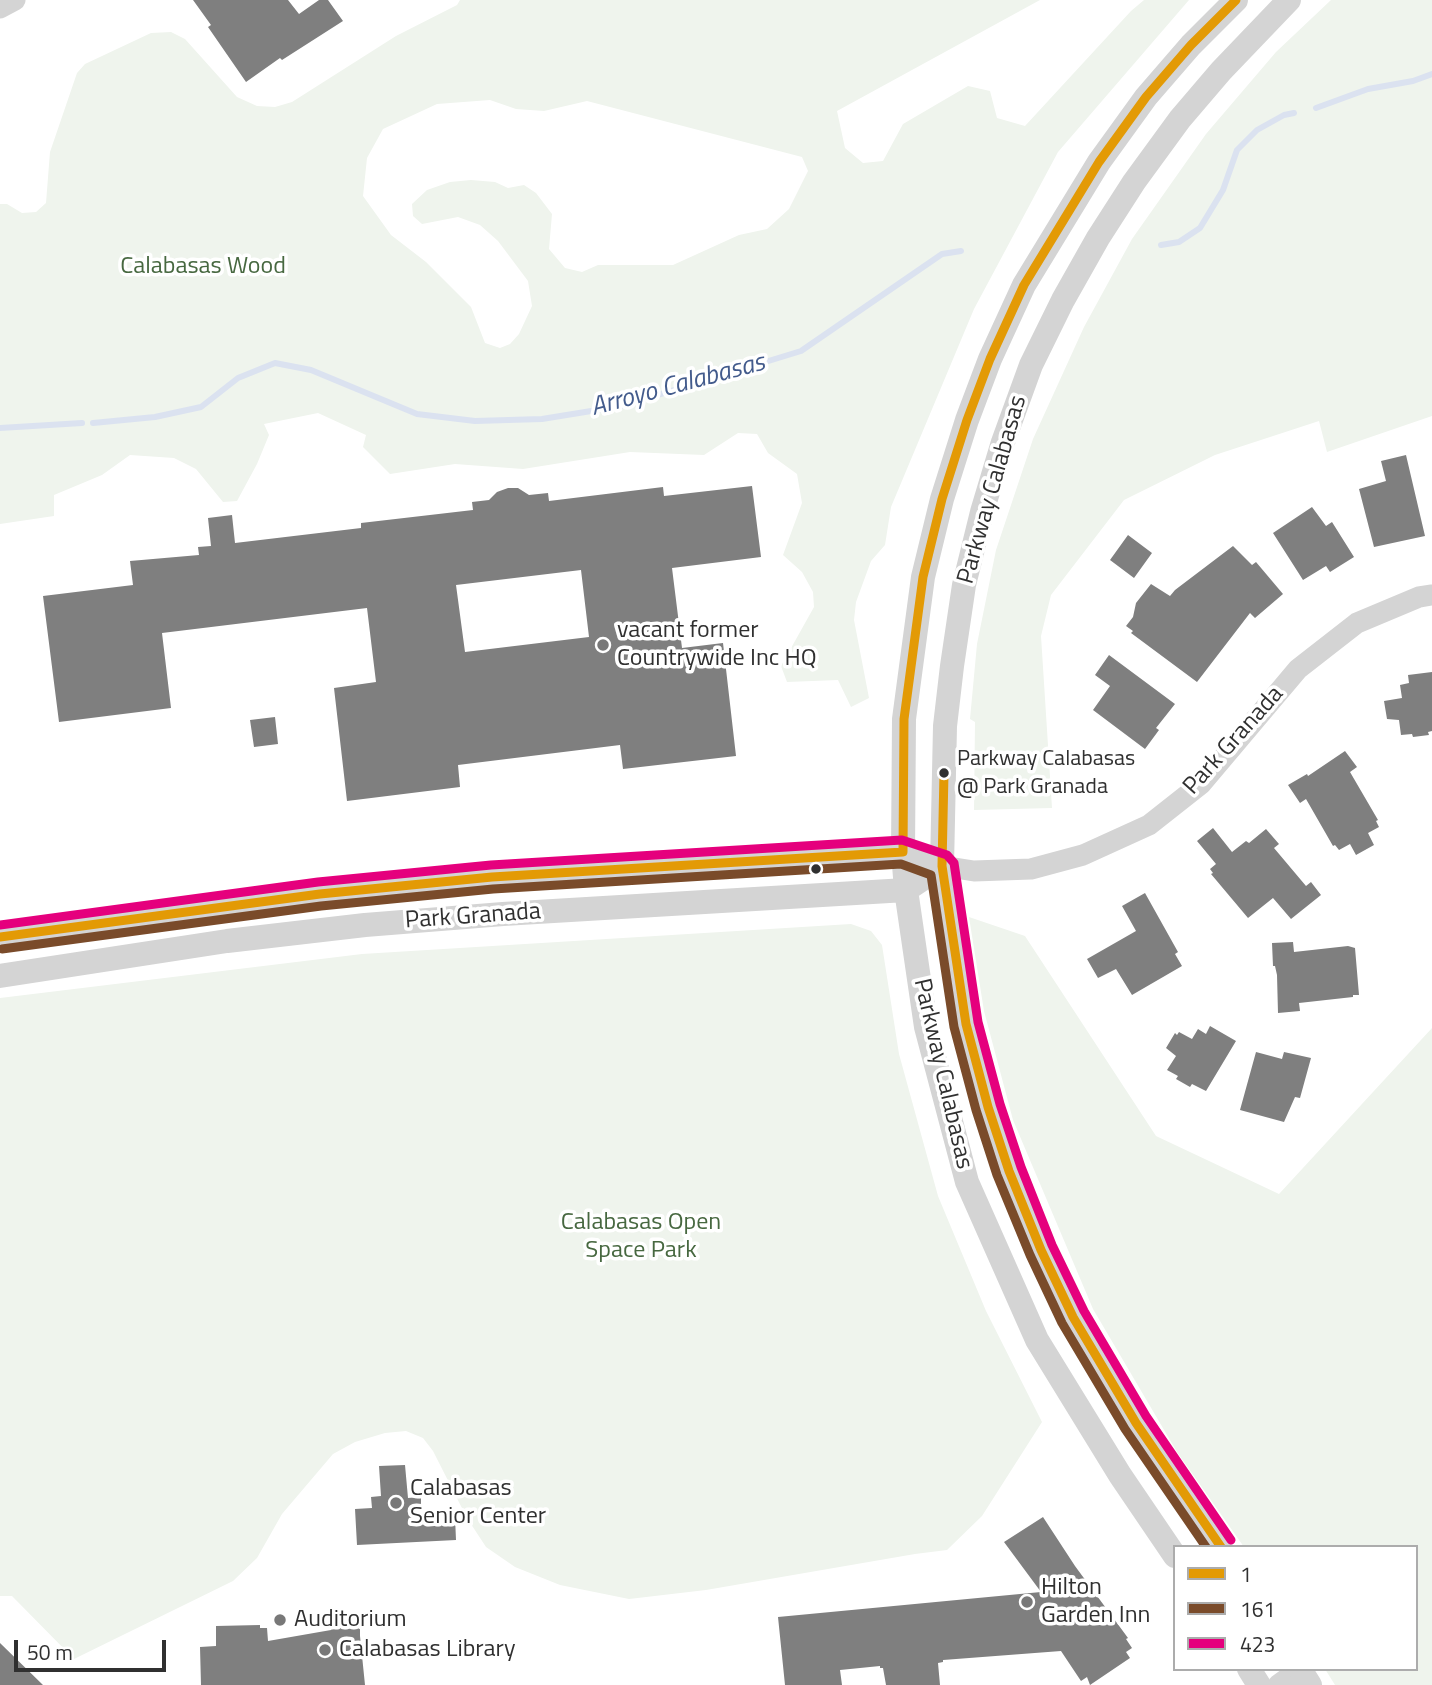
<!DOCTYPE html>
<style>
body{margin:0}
#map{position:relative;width:1432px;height:1685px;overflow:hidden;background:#fff;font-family:"Titillium Web",sans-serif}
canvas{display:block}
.legend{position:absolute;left:1173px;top:1545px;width:245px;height:126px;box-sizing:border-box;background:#fff;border:2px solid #acacac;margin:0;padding:9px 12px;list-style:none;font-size:21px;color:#303030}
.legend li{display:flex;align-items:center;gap:14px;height:35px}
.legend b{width:35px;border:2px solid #acacac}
.scale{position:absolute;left:14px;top:1640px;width:152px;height:32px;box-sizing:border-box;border:4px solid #303030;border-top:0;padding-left:9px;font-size:21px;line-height:24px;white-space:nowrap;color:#303030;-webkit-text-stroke:5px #fff;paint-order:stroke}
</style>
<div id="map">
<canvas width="1432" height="1685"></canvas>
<ul class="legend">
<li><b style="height:9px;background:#e39a05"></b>1</li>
<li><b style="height:9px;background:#7a4b2a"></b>161</li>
<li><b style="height:9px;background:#e5007d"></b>423</li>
</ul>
<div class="scale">50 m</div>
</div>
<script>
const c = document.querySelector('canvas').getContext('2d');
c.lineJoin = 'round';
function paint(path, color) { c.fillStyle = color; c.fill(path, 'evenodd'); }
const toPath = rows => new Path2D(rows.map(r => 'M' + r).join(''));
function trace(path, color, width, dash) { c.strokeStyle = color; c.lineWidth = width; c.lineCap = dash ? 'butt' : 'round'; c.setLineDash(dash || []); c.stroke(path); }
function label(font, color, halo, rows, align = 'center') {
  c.font = font + ' "Titillium Web",sans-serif'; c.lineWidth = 7; c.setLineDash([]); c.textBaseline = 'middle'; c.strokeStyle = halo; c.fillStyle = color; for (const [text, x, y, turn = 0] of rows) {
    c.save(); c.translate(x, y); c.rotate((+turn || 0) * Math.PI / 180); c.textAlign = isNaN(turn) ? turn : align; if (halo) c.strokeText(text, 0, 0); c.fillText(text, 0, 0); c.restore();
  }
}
paint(toPath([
 [460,0,1040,0,837,111,845,148,863,163,883,161,903,124,968,86,990,91,997,118,1025,126,1131,11,1144,0,1189,0,1058,152,974,309,891,507,885,545,871,561,856,602,854,620,869,698,851,707,838,680,787,682,781,666,814,607,813,592,802,572,783,555,802,503,797,474,768,453,757,434,738,433,704,455,630,452,523,469,455,464,390,474,363,447,366,435,318,413,264,424,269,435,257,464,237,501,223,502,196,469,174,458,130,455,102,475,54,495,54,516,0,524,0,204,7,204,22,213,36,212,46,203,50,152,77,73,85,64,151,33,171,32,185,39,237,97,257,106,275,107,292,102,396,36,457,5],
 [490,100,516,109,544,111,587,101,802,157,808,171,789,209,767,229,739,235,673,265,598,265,582,272,565,268,549,249,552,214,536,193,524,185,508,188,495,182,471,180,450,182,427,190,412,204,413,216,422,224,458,217,480,225,498,241,528,281,532,306,519,334,510,344,500,348,485,343,471,307,426,262,391,235,363,196,367,158,383,129,437,104],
 [1331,0,1432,0,1432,416,1327,452,1319,421,1215,455,1124,500,1051,595,1041,636,1052,808,974,810,975,722,970,719,977,644,996,550,1033,439,1084,327,1132,239,1206,134,1276,52],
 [969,917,1025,936,1156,1136,1279,1194,1432,1028,1432,1685,1335,1685,1325,1669,1416,1669,1416,1547,1244,1547,1177,1452,1093,1309,1013,1120,984,1011],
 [851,924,871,931,882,945,899,1054,938,1196,986,1311,1042,1422,982,1516,947,1550,915,1554,706,1590,629,1599,560,1585,515,1567,486,1547,467,1518,433,1451,423,1438,406,1431,385,1433,355,1442,333,1454,282,1514,257,1558,233,1581,74,1659,12,1596,0,1596,0,998,362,954]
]), '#eff4ed');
trace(toPath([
 [1316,108,1368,89,1413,81,1432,74],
 [1161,245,1179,242,1200,228,1223,190,1237,150,1257,130,1284,115,1294,113],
 [93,423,155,417,201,407,238,378,275,363,311,370,417,414,475,421,542,419,622,406,801,351,942,254,961,251],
 [0,428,82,423]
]), '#dbe2f0', 6);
paint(toPath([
 [193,0,288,0,299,14,319,0,328,0,343,21,282,60,280,58,246,82,208,27,211,25],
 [1406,455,1425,536,1374,547,1359,489,1386,481,1381,461],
 [752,486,761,557,672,568,682,648,723,643,736,756,623,769,620,745,458,765,460,787,347,801,334,688,376,682,367,608,162,633,171,708,59,722,43,596,133,585,130,561,199,555,198,547,211,546,208,518,232,515,235,543,361,528,361,523,473,510,472,502,489,500,497,492,508,488,518,488,529,495,548,493,549,501,663,487,664,496],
 [581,570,589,637,465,652,456,585],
 [1312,507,1326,526,1332,522,1354,557,1330,572,1326,566,1303,580,1273,533],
 [1128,535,1152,553,1134,578,1110,560],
 [1233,546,1252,565,1256,562,1283,594,1255,618,1250,613,1197,682,1131,633,1133,631,1126,626,1133,617,1136,603,1151,584,1170,596,1175,590],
 [1109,655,1175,704,1156,728,1159,730,1145,749,1093,710,1110,686,1095,675],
 [1432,672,1432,731,1428,732,1429,735,1413,737,1412,734,1401,735,1399,720,1387,719,1384,701,1402,698,1400,685,1409,683,1408,675],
 [275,717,278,744,254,747,250,720],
 [1345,751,1357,767,1350,772,1378,820,1376,821,1379,827,1368,833,1374,845,1356,855,1350,844,1339,850,1335,845,1333,846,1306,799,1300,803,1288,785,1307,774,1308,776],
 [1213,828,1232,852,1246,841,1249,843,1266,829,1279,844,1274,848,1306,886,1311,882,1321,895,1291,919,1273,898,1248,918,1211,874,1213,873,1210,869,1216,864,1197,841],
 [1145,893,1178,952,1175,954,1182,966,1132,995,1116,969,1098,978,1087,959,1136,931,1122,906],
 [1293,942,1294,952,1348,946,1355,948,1359,995,1353,995,1353,997,1299,1003,1300,1011,1278,1013,1277,975,1275,966,1273,966,1272,943],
 [1210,1026,1236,1041,1206,1091,1192,1084,1190,1087,1176,1079,1178,1076,1167,1070,1176,1056,1166,1048,1175,1033,1177,1035,1179,1032,1192,1039,1198,1029,1206,1034],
 [1256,1052,1282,1059,1284,1052,1311,1058,1300,1098,1295,1097,1284,1122,1240,1110],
 [405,1465,408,1498,421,1497,421,1511,445,1510,445,1518,455,1517,456,1540,357,1545,355,1509,372,1508,371,1497,381,1496,379,1466],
 [1043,1517,1075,1566,1128,1638,1126,1639,1132,1648,1126,1652,1130,1658,1090,1685,1087,1677,1081,1681,1061,1651,943,1660,943,1662,938,1663,940,1685,886,1685,883,1668,880,1668,880,1666,840,1670,842,1685,785,1685,778,1617,1041,1592,1004,1542],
 [348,1613,356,1616,360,1623,360,1636,365,1685,201,1685,200,1647,216,1646,216,1626,260,1625,260,1628,267,1628,268,1641,331,1630,338,1616],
 [0,1643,43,1685,0,1685]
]), '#7f7f7f');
trace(toPath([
 [0,8,15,0],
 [942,866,974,871,1031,869,1083,855,1149,825,1201,784,1298,669,1357,623,1419,597,1432,595],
 [1278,1685,1300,1669]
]), '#d4d4d4', 21);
trace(toPath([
 [0,937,320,894,492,877,903,852,942,866],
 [0,976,227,941,365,925,503,914,906,890,942,866],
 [1221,1547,1136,1423,1073,1317,1041,1250,1009,1171,988,1107,966,1024,942,866,945,726,952,666,964,585,982,512,1003,442,1031,365,1063,300,1098,238,1134,182,1180,119,1221,71,1289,0],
 [1175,1556,1120,1475,1037,1340,967,1182,926,1027,906,890,903,852,904,719,923,577,942,499,967,420,990,359,1024,285,1099,162,1146,97,1191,45,1236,0],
 [1249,1669,1259,1685],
 [1300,1669,1310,1685]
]), '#d4d4d4', 24);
trace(toPath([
 [944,773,942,866,966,1024,988,1107,1009,1171,1041,1250,1073,1317,1136,1423,1221,1547],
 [0,937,320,894,492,877,903,852,904,719,923,577,942,499,967,420,990,359,1024,285,1099,162,1146,97,1191,45,1236,0]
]), '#e39a05', 9);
trace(toPath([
 [2,949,321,906,493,889,901,864,931,875,954,1027,976,1110,997,1175,1030,1255,1062,1323,1125,1429,1206,1547]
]), '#7a4b2a', 9);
trace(toPath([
 [0,925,318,882,491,865,902,840,947,855,954,863,978,1022,1000,1104,1021,1167,1052,1245,1084,1311,1146,1416,1231,1540]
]), '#e5007d', 9);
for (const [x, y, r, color] of [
 [603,645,7,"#787878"],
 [944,773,6,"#303030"],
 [816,869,6,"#303030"],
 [396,1503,7,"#787878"],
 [1027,1602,7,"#787878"],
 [280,1620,7,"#787878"],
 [325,1650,7,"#787878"]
]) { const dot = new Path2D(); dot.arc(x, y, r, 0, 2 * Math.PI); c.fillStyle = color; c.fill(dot); trace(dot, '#fff', 2.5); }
label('22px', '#303030', '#fff', [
 ["Parkway Calabasas",957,760],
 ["@ Park Granada",957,788]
], 'left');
label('24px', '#476840', '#fff', [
 ["Calabasas Wood",203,267],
 ["Calabasas Open",641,1223],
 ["Space Park",641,1251]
]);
label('24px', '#303030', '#fff', [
 ["Parkway Calabasas",993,490,-74],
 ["Park Granada",1234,741,-48],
 ["Park Granada",473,917,-4],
 ["Parkway Calabasas",942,1074,77]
]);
label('24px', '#303030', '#fff', [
 ["vacant former",617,631],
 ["Countrywide Inc HQ",617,659],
 ["Calabasas",410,1489],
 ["Senior Center",410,1517],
 ["Hilton",1041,1588],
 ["Garden Inn",1041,1616],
 ["Auditorium",294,1620],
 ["Calabasas Library",339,1650]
], 'left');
label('italic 26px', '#435b8c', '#fff', [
 ["Arroyo Calabasas",678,386,-15]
]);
</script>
